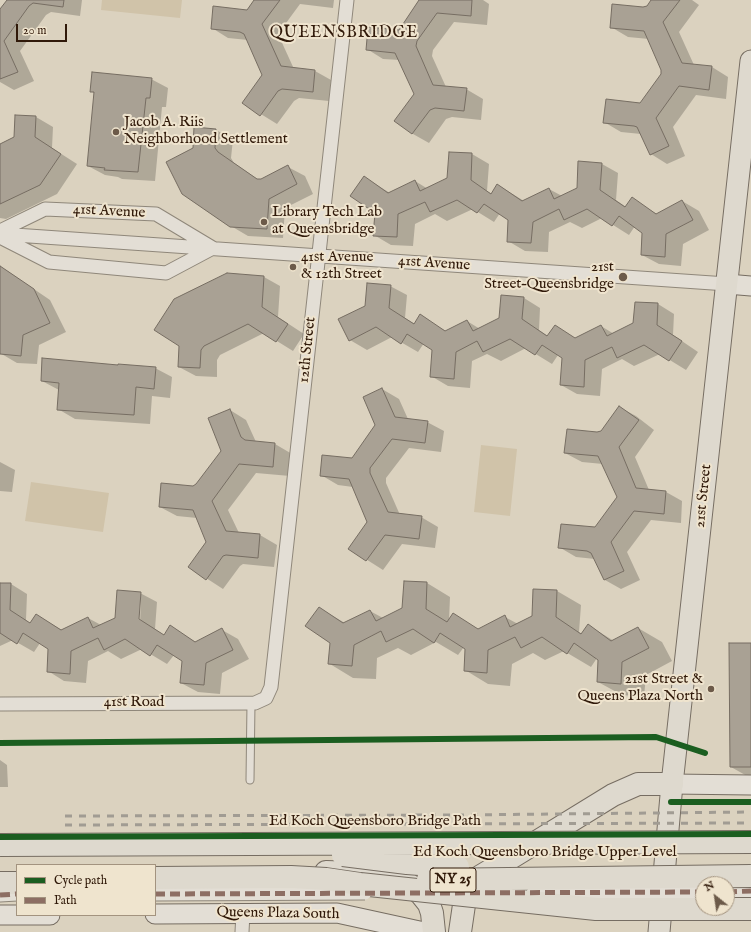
<!DOCTYPE html>
<meta charset="utf-8">
<style>
body{margin:0}
#map{position:relative;width:751px;height:932px;overflow:hidden;background:#dbd2bf;font-family:"IM FELL English",serif}
canvas{display:block}
.legend{position:absolute;left:16px;top:864px;width:140px;height:52px;box-sizing:border-box;background:#efe4ce;border:1px solid #a3937f;margin:0;padding:5px 7px;list-style:none;font-size:12px;color:#301909}
.legend li{display:flex;align-items:center;gap:8px;height:20px}
.legend b{width:20px;border:1px solid #a3937f}
.north{position:absolute;left:695px;top:876px;width:40px;height:40px;box-sizing:border-box;background:#efe4ce;border:1px solid #a3937f;border-radius:50%;rotate:330deg;font-size:11px;font-weight:700;line-height:16px;text-align:center;color:#301909}
.north::after{content:'';display:block;margin:auto;width:14px;height:18px;background:#6c5a49;clip-path:polygon(50% 0,100% 100%,50% 72%,0 100%)}
.scale{position:absolute;left:16px;top:24px;width:51px;height:18px;box-sizing:border-box;border:2px solid #301909;border-top:0;padding-left:5px;font-size:12px;line-height:14px;white-space:nowrap;color:#301909;-webkit-text-stroke:3px #efe4ce;paint-order:stroke}
</style>
<div id="map">
<canvas width="751" height="932"></canvas>
<ul class="legend">
<li><b style="height:5px;background:#1b5e20"></b>Cycle path</li>
<li><b style="height:5px;background:#8d6e63"></b>Path</li>
</ul>
<div class="north">N</div>
<div class="scale">20 m</div>
</div>
<script>
const c = document.querySelector('canvas').getContext('2d');
c.lineJoin = 'round';
function paint(path, color) { c.fillStyle = color; c.fill(path, 'evenodd'); }
const toPath = rows => new Path2D(rows.map(r => 'M' + r).join(''));
function trace(path, color, width, dash) { c.strokeStyle = color; c.lineWidth = width; c.lineCap = dash ? 'butt' : 'round'; c.setLineDash(dash || []); c.stroke(path); }
function label(font, color, halo, rows, align = 'center') {
  c.font = font + ' "IM FELL English",serif'; c.lineWidth = 4; c.setLineDash([]); c.textBaseline = 'middle'; c.strokeStyle = halo; c.fillStyle = color; for (const [text, x, y, turn = 0] of rows) {
    c.save(); c.translate(x, y); c.rotate((+turn || 0) * Math.PI / 180); c.textAlign = isNaN(turn) ? turn : align; if (halo) c.strokeText(text, 0, 0); c.fillText(text, 0, 0); c.restore();
  }
}
paint(toPath([
 [102,0,182,0,180,18,101,10],
 [481,445,517,449,510,516,474,512],
 [31,482,109,493,103,532,25,521]
]), '#d0c3a9');
paint(toPath([
 [8,0,82,0,80,16,51,12,46,15,20,51,34,81,14,90,0,82,0,11],
 [255,0,334,0,333,8,300,4,278,34,294,69,315,71,331,80,329,101,299,98,294,101,277,124,243,103,263,75,248,40,228,38,212,28,247,11],
 [421,0,483,0,489,4,487,25,454,22,433,50,432,56,446,87,466,89,483,99,481,120,452,117,446,119,429,143,413,134,395,121,415,94,400,60,383,59,367,49,399,31],
 [652,0,692,0,699,5,679,32,694,65,712,67,728,77,726,99,696,95,673,127,685,156,667,164,651,154,641,134,621,132,604,122,640,104,662,74,662,69,649,39,628,37,611,27,643,8,647,7],
 [151,79,168,88,166,107,162,107,155,181,122,179,118,177,105,175,88,166,95,94,91,91],
 [16,116,36,117,53,127,52,148,77,164,57,194,6,219,0,218,0,145,15,137],
 [195,128,216,130,233,139,231,158,234,163,259,180,262,180,288,167,305,176,313,194,285,208,283,238,248,236,231,226,194,149],
 [450,153,472,154,489,164,487,191,492,194,498,185,524,201,549,189,562,196,577,189,602,164,618,173,616,200,626,207,632,199,657,214,682,201,699,211,709,230,683,244,681,266,659,264,642,255,643,233,635,226,629,235,602,218,582,228,570,222,549,232,548,252,525,251,508,241,510,220,500,213,494,222,473,209,447,221,435,214,415,224,413,246,391,245,374,235,376,212,364,177,390,193,415,181,428,189,448,179],
 [0,266,50,300,66,332,39,345,37,364,17,363,0,353],
 [264,277,280,286,278,317,304,334,293,351,264,333,220,355,217,360,217,377,196,376,179,367],
 [390,286,407,295,405,318,415,324,420,316,446,331,467,321,480,329,500,319,524,298,540,308,539,330,548,336,576,339,601,326,614,334,634,324,658,304,674,314,673,335,698,352,686,370,660,354,634,366,622,359,602,369,600,396,577,394,561,385,563,358,558,355,552,364,526,348,501,361,487,354,472,361,470,388,448,386,431,376,433,350,424,343,418,352,392,337,367,350,350,340,366,306],
 [119,366,155,368,172,377,170,398,152,396,150,424,75,419,58,409,59,390,42,381],
 [382,389,399,399,408,419,427,422,444,431,441,452,409,448,386,478,386,483,400,515,421,517,438,527,435,548,402,544,383,570,350,549,368,523,353,487,338,485,321,475,352,459,376,426],
 [619,407,636,416,654,430,635,457,649,490,666,492,682,501,681,523,651,520,627,552,640,580,621,589,605,580,595,559,576,557,559,547,595,528,618,497,603,464,582,462,565,453,597,433,601,432],
 [230,410,246,420,256,442,275,444,292,454,290,476,256,473,228,510,239,533,260,535,277,545,274,567,243,564,240,566,223,589,189,567,207,542,197,518,177,516,160,507,197,485,222,451],
 [0,462,15,470,12,492,0,491],
 [427,583,450,597,449,621,479,629,505,617,518,624,533,617,534,590,557,591,581,605,579,632,582,634,588,625,614,641,638,628,662,642,672,661,646,675,644,697,622,695,598,682,599,660,597,658,591,667,564,651,545,660,533,653,512,664,510,686,488,684,465,670,466,648,464,647,458,655,436,642,411,655,398,648,377,658,376,679,353,678,330,664,331,642,319,608,345,623,370,611,383,618,403,608],
 [0,584,11,584,27,594,26,620,31,624,36,615,62,630,88,618,101,625,116,618,140,593,157,602,155,629,165,636,170,627,196,642,222,630,238,639,249,659,222,673,220,694,198,692,181,683,183,661,174,655,167,664,142,649,121,659,108,651,88,661,86,683,64,681,48,671,49,649,40,643,34,652,13,640,0,646],
 [139,599,141,599,140,624,138,624],
 [751,644,751,776,747,776,731,767],
 [0,760,7,765,8,787,0,787]
]), '#0003');
const building = toPath([
 [7,0,64,0,63,7,33,3,29,6,4,41,18,72,0,79,0,9,7,0],
 [254,0,280,0,262,24,281,66,315,70,313,92,282,89,278,91,260,116,242,103,262,75,244,34,240,32,211,29,213,6,247,10,254,0],
 [419,0,472,0,471,16,437,13,417,41,416,46,433,85,467,88,464,111,435,108,430,110,412,134,394,121,414,94,395,53,366,50,368,27,399,30,419,0],
 [651,0,680,0,663,22,682,63,712,66,709,90,679,86,656,118,669,146,650,155,637,127,634,126,603,123,606,99,640,103,661,74,661,70,644,31,610,28,612,4,643,7,647,6,651,0],
 [92,72,152,78,150,98,146,98,138,172,104,170,105,168,87,166,94,92,90,92,92,72],
 [15,115,36,116,35,137,61,154,40,185,0,204,0,144,14,137,15,115],
 [194,127,216,129,215,148,218,152,257,179,261,179,288,165,297,184,269,199,267,229,230,227,182,194,166,162,193,148,194,127],
 [449,152,472,153,471,180,491,194,497,184,522,201,549,188,554,199,577,188,578,161,602,163,600,190,625,207,632,197,656,214,682,200,693,220,666,234,665,257,641,255,642,233,619,216,612,226,587,209,564,220,559,209,533,222,531,243,507,242,508,220,484,204,477,213,457,200,430,212,425,202,398,214,397,237,373,236,375,213,350,196,364,176,388,193,415,180,420,191,447,178,449,152],
 [0,266,34,289,50,323,23,335,21,356,0,354,0,266],
 [227,273,264,276,262,307,288,324,276,342,248,324,204,346,201,350,200,368,178,367,179,346,154,330,174,299,227,273],
 [367,283,391,285,389,308,414,324,420,314,445,331,467,320,473,331,499,318,501,295,524,297,522,319,547,336,555,325,575,338,601,325,607,336,633,323,635,302,658,303,657,325,682,341,669,361,644,345,617,358,612,347,585,360,584,387,560,385,562,358,542,345,535,355,510,339,483,352,477,341,456,352,454,379,430,377,432,350,407,334,401,344,376,327,349,341,338,319,365,306,367,283],
 [42,358,118,365,118,364,156,367,154,389,136,387,134,415,57,410,59,383,41,381,42,358],
 [382,388,395,417,428,421,425,443,392,439,370,468,370,473,388,512,422,516,419,539,385,535,366,561,348,549,367,522,349,479,320,476,322,455,352,458,375,425,363,397,382,388],
 [619,406,639,420,619,447,636,488,666,491,664,514,634,511,611,542,624,571,604,580,591,553,587,551,558,548,561,524,595,527,617,497,598,456,564,453,567,429,597,432,601,431,619,406],
 [230,409,241,437,245,440,275,443,273,467,239,464,212,501,226,531,260,534,258,558,226,555,223,556,206,580,188,567,206,542,193,510,159,507,161,483,193,486,196,484,221,451,208,418,230,409],
 [404,581,427,582,426,609,447,622,453,613,478,629,505,615,510,627,532,616,533,589,557,590,556,617,581,634,588,624,611,641,638,627,649,648,622,662,621,684,597,682,598,660,574,643,567,654,542,637,521,648,515,637,488,650,487,673,464,671,465,649,440,633,434,643,413,629,386,642,381,631,354,645,352,666,328,664,330,643,305,626,319,607,343,623,370,610,376,621,402,608,404,581],
 [0,583,11,583,10,610,30,623,36,614,61,630,88,617,93,628,115,618,117,590,141,592,139,619,164,635,170,625,195,642,222,628,233,650,206,663,204,685,180,683,182,661,157,645,150,656,125,639,104,650,98,638,71,651,70,674,47,672,48,649,23,633,17,644,0,633,0,583],
 [729,643,751,643,751,767,730,767,729,643]
]);
paint(building, '#a9a194');
trace(building, '#766d62', 1);
const lane = toPath([
 [250,780,251,703]
]);
const street = toPath([
 [0,231,45,209,156,214,211,247],
 [0,234,727,284],
 [0,237,49,262,166,273,213,248],
 [0,704,255,703,266,698,271,687,347,0],
 [727,892,751,891],
 [0,895,17,894],
 [242,932,243,913]
]);
const secondary = toPath([
 [727,284,751,286],
 [672,784,751,785],
 [155,914,337,913,424,932],
 [0,915,50,915]
]);
const primary = toPath([
 [659,932,672,784,751,61]
]);
const highway = toPath([
 [326,872,386,874,406,882,421,894,429,904,432,913,434,932],
 [0,883,17,883],
 [460,932,465,898,474,884,481,876,491,870,613,795,638,784,672,784]
]);
trace(lane, '#8f877a', 9);
trace(street, '#8f877a', 15);
trace(secondary, '#766d62', 21);
trace(primary, '#766d62', 23);
trace(highway, '#766d62', 24);
trace(lane, '#e3ded5', 7);
trace(street, '#e3ded5', 13);
trace(secondary, '#e3ded5', 19);
trace(primary, '#ded9ce', 21);
trace(highway, '#ded9ce', 22);
trace(toPath([
 [65,816,459,815,751,812],
 [65,825,751,823]
]), '#a19c93', 3, [7, 7]);
const streetBridge = toPath([
 [533,893,703,892],
 [155,894,365,893]
]);
const highwayBridge = toPath([
 [0,845,751,842],
 [343,855,407,863,458,867],
 [155,878,291,877,326,879,360,884,596,909,751,909],
 [428,880,751,876]
]);
trace(streetBridge, '#8f877a', 15, []);
trace(highwayBridge, '#766d62', 24, []);
trace(streetBridge, '#e3ded5', 13);
trace(highwayBridge, '#ded9ce', 22);
trace(toPath([
 [727,892,751,891],
 [155,894,703,892],
 [0,895,17,894]
]), '#8d6e63', 5, [10, 5]);
trace(toPath([
 [0,743,656,737,705,753],
 [671,802,751,802],
 [0,837,751,834]
]), '#1b5e20', 6);
for (const [x, y, r, color] of [
 [116,132,4,"#6c5a49"],
 [264,222,4,"#6c5a49"],
 [293,267,4,"#6c5a49"],
 [623,277,5,"#6c5a49"],
 [711,689,4,"#6c5a49"]
]) { const dot = new Path2D(); dot.arc(x, y, r, 0, 2 * Math.PI); c.fillStyle = color; c.fill(dot); trace(dot, '#efe4ce', 1.5); }
for (const [x, y, w] of [
 [453,880,46]
]) { const box = new Path2D(); box.roundRect(x - w / 2, y - 12, w, 24, 3); c.fillStyle = '#efe4ce'; c.fill(box); trace(box, '#301909', 1); }
label('bold 14px', '#301909', null, [
 ["NY 25",453,880]
]);
label('15px', '#301909', '#efe4ce', [
 ["Jacob A. Riis",124,123],
 ["Neighborhood Settlement",124,140],
 ["Library Tech Lab",272,213],
 ["at Queensbridge",272,230],
 ["41st Avenue",301,258],
 ["& 12th Street",301,275],
 ["21st",614,268,"right"],
 ["Street–Queensbridge",614,285,"right"],
 ["21st Street &",703,680,"right"],
 ["Queens Plaza North",703,697,"right"]
], 'left');
label('15px', '#301909', '#efe4ce', [
 ["41st Avenue",109,212,3],
 ["41st Avenue",434,264,4],
 ["12th Street",308,350,-84],
 ["21st Street",704,496,-84],
 ["41st Road",134,703],
 ["Ed Koch Queensboro Bridge Path",375,822],
 ["Ed Koch Queensboro Bridge Upper Level",545,853],
 ["Queens Plaza South",278,914,1]
]);
c.letterSpacing = '1px';
label('16px', '#301909', '#efe4ce', [
 ["QUEENSBRIDGE",344,34]
]);
c.letterSpacing = '0px';
</script>
